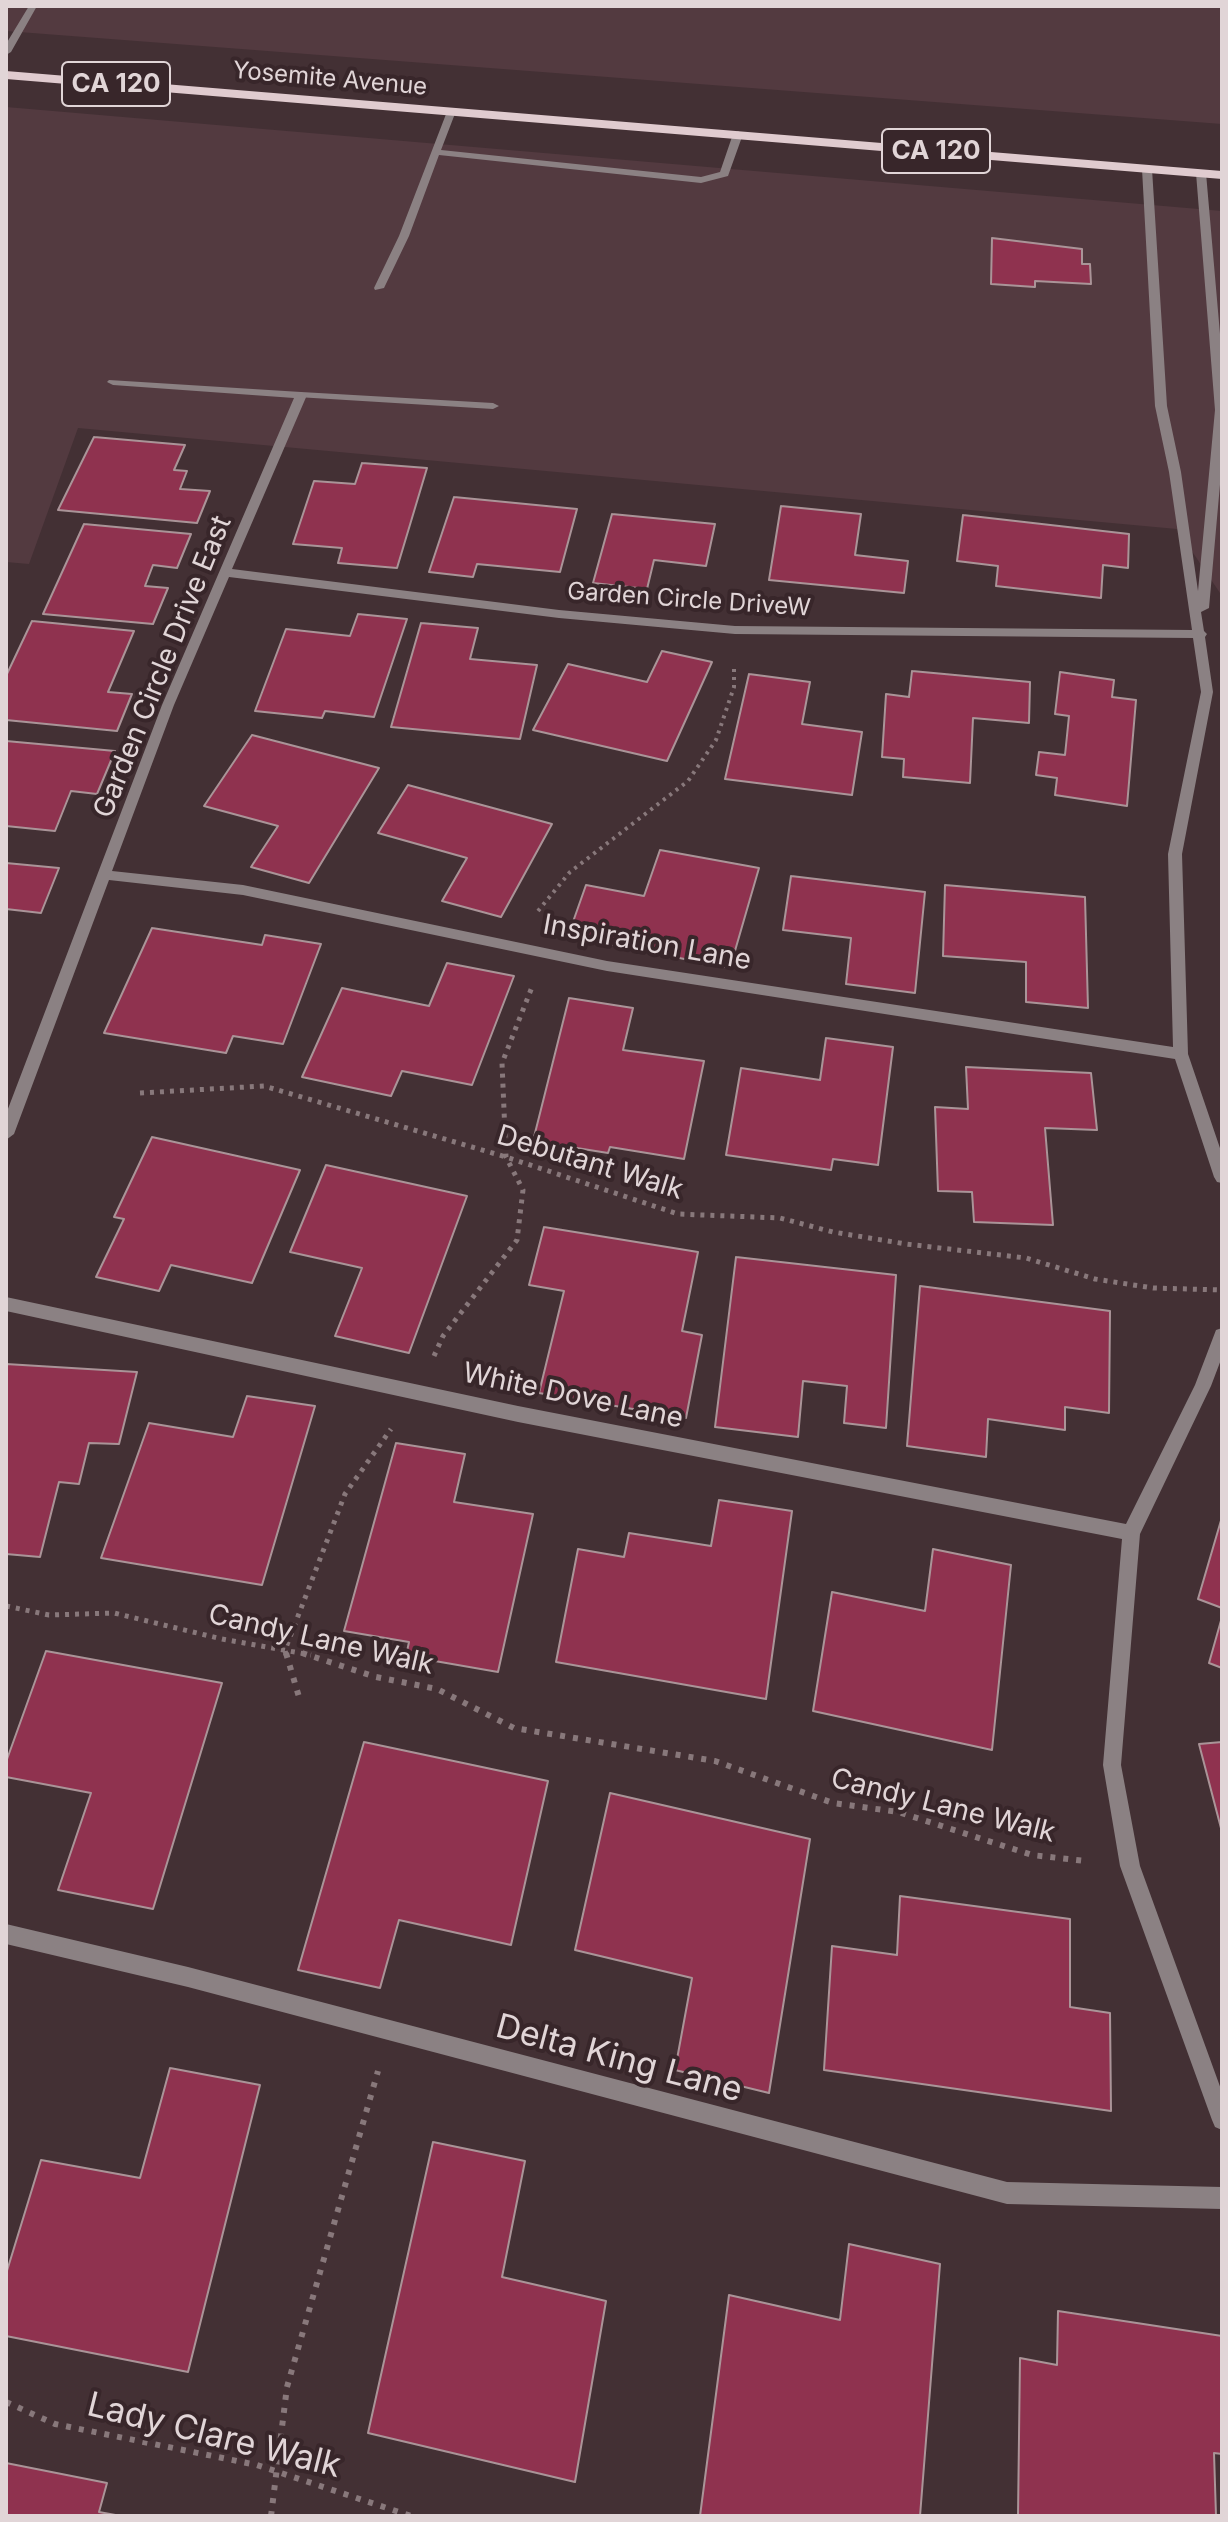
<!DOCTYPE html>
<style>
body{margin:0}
#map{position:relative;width:1228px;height:2522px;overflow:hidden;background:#433034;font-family:Inter,sans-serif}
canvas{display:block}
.frame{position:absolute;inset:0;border:8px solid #e1d5d7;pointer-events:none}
</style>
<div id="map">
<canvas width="1228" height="2522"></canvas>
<div class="frame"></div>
</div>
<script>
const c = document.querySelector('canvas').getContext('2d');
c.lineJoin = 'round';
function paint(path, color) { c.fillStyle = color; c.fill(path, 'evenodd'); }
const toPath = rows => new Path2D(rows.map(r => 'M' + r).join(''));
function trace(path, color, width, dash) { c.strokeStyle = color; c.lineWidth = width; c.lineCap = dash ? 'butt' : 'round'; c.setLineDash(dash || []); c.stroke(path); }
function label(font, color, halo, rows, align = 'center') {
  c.font = font + ' Inter,sans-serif'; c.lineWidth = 8; c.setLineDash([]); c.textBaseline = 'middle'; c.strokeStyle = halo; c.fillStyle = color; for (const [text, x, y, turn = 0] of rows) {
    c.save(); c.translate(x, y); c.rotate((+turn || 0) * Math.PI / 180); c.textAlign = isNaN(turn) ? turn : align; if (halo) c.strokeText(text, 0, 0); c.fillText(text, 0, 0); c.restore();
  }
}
paint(toPath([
 [6,6,1222,6,1222,124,6,31],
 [6,107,1222,211,1222,596,1177,529,78,428,29,564,6,562]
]), '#533a40');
const building = toPath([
 [992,238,1082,249,1082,264,1090,264,1091,284,1035,281,1035,287,991,284,992,238],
 [94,437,185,445,174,470,187,471,180,489,210,491,197,523,58,510,94,437],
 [362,463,427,468,397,568,338,563,342,548,293,544,314,481,355,484,362,463],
 [454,497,577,509,560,572,477,564,473,577,429,572,454,497],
 [781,506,861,514,855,555,908,561,904,593,769,580,781,506],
 [612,514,715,524,706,566,654,560,647,589,593,583,612,514],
 [963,515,1129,534,1128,568,1103,565,1101,598,996,586,998,566,957,561,963,515],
 [84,524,191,534,177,568,153,565,145,586,168,588,153,624,43,614,84,524],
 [358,614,407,619,374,717,325,711,322,718,255,711,286,629,350,636,358,614],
 [32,621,134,631,108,692,132,694,117,731,6,720,6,676,32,621],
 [421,623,478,628,470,659,537,665,520,739,391,727,421,623],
 [662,651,712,662,667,761,533,730,568,664,647,682,662,651],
 [912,671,1030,682,1029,723,973,718,970,783,903,777,904,759,882,757,886,694,909,697,912,671],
 [1060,672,1114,680,1112,697,1136,700,1127,806,1055,795,1057,778,1036,775,1039,752,1065,755,1069,716,1055,714,1060,672],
 [749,674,810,682,802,724,862,732,852,795,725,779,749,674],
 [252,735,379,768,309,883,251,867,278,826,204,806,252,735],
 [6,741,115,751,97,794,71,791,55,831,6,826,6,741],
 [408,785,552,824,501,917,442,901,467,858,378,833,408,785],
 [660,850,759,868,730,968,568,936,586,885,644,896,660,850],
 [6,863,59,868,41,913,6,909,6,863],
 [791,876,925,892,915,993,846,984,851,938,783,930,791,876],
 [945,885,1085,897,1088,1008,1026,1002,1026,962,943,956,945,885],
 [152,928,262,945,265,935,321,944,283,1044,233,1036,226,1053,104,1033,152,928],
 [447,963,514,976,472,1085,402,1071,391,1096,302,1077,342,988,429,1006,447,963],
 [569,998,633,1008,623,1050,704,1061,684,1159,610,1147,608,1153,533,1141,569,998],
 [826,1038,893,1047,878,1165,833,1159,831,1170,726,1155,741,1068,820,1080,826,1038],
 [966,1067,1091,1073,1097,1130,1045,1128,1053,1225,974,1222,972,1192,938,1191,935,1107,968,1109,966,1067],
 [152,1137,300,1170,252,1283,171,1265,159,1291,96,1277,124,1219,114,1217,152,1137],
 [326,1165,467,1196,409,1353,335,1336,362,1268,290,1252,326,1165],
 [544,1227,698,1252,682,1331,702,1335,686,1418,539,1393,564,1291,529,1285,544,1227],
 [736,1257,896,1275,886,1428,844,1423,847,1386,803,1381,798,1437,715,1427,736,1257],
 [920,1286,1110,1311,1109,1413,1065,1407,1065,1430,988,1419,986,1457,907,1446,920,1286],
 [6,1364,137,1372,119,1444,89,1443,79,1484,59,1482,40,1557,6,1554,6,1364],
 [247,1396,315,1406,262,1585,101,1558,149,1423,233,1437,247,1396],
 [396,1443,465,1454,454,1502,533,1514,498,1672,406,1656,409,1642,344,1631,396,1443],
 [719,1500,792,1511,766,1699,556,1662,578,1549,624,1557,629,1533,711,1546,719,1500],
 [1222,1517,1222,1608,1198,1599,1222,1517],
 [933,1549,1011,1565,992,1750,813,1711,832,1592,925,1611,933,1549],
 [1222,1617,1222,1668,1209,1663,1222,1617],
 [46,1651,222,1683,153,1909,58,1890,91,1793,6,1777,6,1762,46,1651],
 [364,1742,548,1781,511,1945,399,1920,380,1988,298,1970,364,1742],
 [1222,1742,1222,1832,1199,1744,1222,1742],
 [610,1793,810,1839,769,2093,675,2070,692,1978,575,1950,610,1793],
 [900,1896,1070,1919,1070,2007,1110,2013,1111,2111,824,2070,832,1946,897,1955,900,1896],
 [170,2068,260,2085,188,2372,6,2336,6,2274,41,2160,140,2178,170,2068],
 [433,2142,525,2161,502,2277,606,2301,575,2482,368,2433,433,2142],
 [849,2244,940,2264,920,2516,700,2516,729,2295,840,2320,849,2244],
 [1058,2311,1222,2336,1222,2454,1214,2453,1216,2516,1018,2516,1020,2358,1057,2365,1058,2311],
 [6,2463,107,2483,99,2512,121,2516,6,2516,6,2463]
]);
paint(building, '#8f324f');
trace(building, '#aa9498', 2);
trace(toPath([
 [538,911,570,872,688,781,716,740,734,687,734,666]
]), '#88787b', 4, [3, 5]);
trace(toPath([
 [140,1093,264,1086,506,1157,678,1214,780,1218,833,1232,906,1244,1026,1258,1095,1279,1153,1288,1222,1290],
 [434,1356,443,1336,517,1240,523,1190,506,1157,502,1063,532,987],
 [6,1606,49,1615,114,1613,222,1639,311,1655],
 [286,1655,285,1650,345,1494,391,1429]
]), '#88787b', 5, [4, 6]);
trace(toPath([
 [286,1653,299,1697],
 [302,1653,376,1677,437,1689,514,1728,715,1761,833,1803,898,1812,1032,1855,1085,1861],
 [6,2402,55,2424,257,2465,411,2516],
 [271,2516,287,2387,378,2071]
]), '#88787b', 6, [5, 8]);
paint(toPath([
 [29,6,37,6,11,52,6,55,6,44,29,6],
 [448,109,456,111,441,150,701,177,720,172,733,134,738,131,743,134,728,176,701,183,439,155,409,236,384,288,375,290,374,288,399,236,448,109],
 [301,392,493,403,499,406,493,409,297,397,297,393,301,392]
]), '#8b8183');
paint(toPath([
 [1147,166,1152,169,1167,406,1181,472,1198,591,1215,410,1196,173,1201,170,1206,173,1222,357,1222,462,1209,608,1201,612,1204,631,1207,634,1205,637,1213,692,1182,854,1188,1054,1222,1154,1222,1183,1217,1182,1214,1177,1175,1059,607,971,243,895,109,880,14,1134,6,1140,6,1114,162,705,294,398,113,385,107,382,109,380,301,392,307,395,232,569,559,610,735,626,1192,630,1169,472,1155,406,1142,169,1147,166],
 [229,577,559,618,735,634,1193,638,1201,692,1168,854,1173,1047,607,961,243,885,112,871,174,705,229,577],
 [6,1297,518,1406,1126,1524,1195,1385,1216,1330,1222,1328,1222,1357,1211,1386,1140,1534,1121,1765,1140,1866,1222,2092,1222,2130,1215,2127,1212,2120,1120,1866,1103,1765,1122,1539,518,1422,6,1311,6,1297],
 [6,1924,188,1967,1007,2182,1222,2187,1222,2209,1007,2204,188,1987,6,1944,6,1924]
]), '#8b8183');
paint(toPath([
 [6,71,1222,171,1222,179,6,79,6,71]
]), '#e0cbcf');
label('24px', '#e1d5d7', '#38262a', [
 ["Yosemite Avenue",330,79,5],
 ["Garden Circle DriveW",689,600,4]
]);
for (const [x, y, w] of [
 [116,84,108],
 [936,151,108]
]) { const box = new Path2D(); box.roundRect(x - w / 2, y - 22, w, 44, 6); c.fillStyle = '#38262a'; c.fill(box); trace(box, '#e1d5d7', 2); }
label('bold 26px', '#e1d5d7', null, [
 ["CA 120",116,84],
 ["CA 120",936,151]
]);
label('28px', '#e1d5d7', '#38262a', [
 ["Garden Circle Drive East",163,667,-68],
 ["Inspiration Lane",647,943,10],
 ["Debutant Walk",590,1163,17],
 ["White Dove Lane",573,1396,12],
 ["Candy Lane Walk",321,1640,13],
 ["Candy Lane Walk",943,1806,14]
]);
label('34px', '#e1d5d7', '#38262a', [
 ["Delta King Lane",619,2059,15],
 ["Lady Clare Walk",214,2436,14]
]);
</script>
